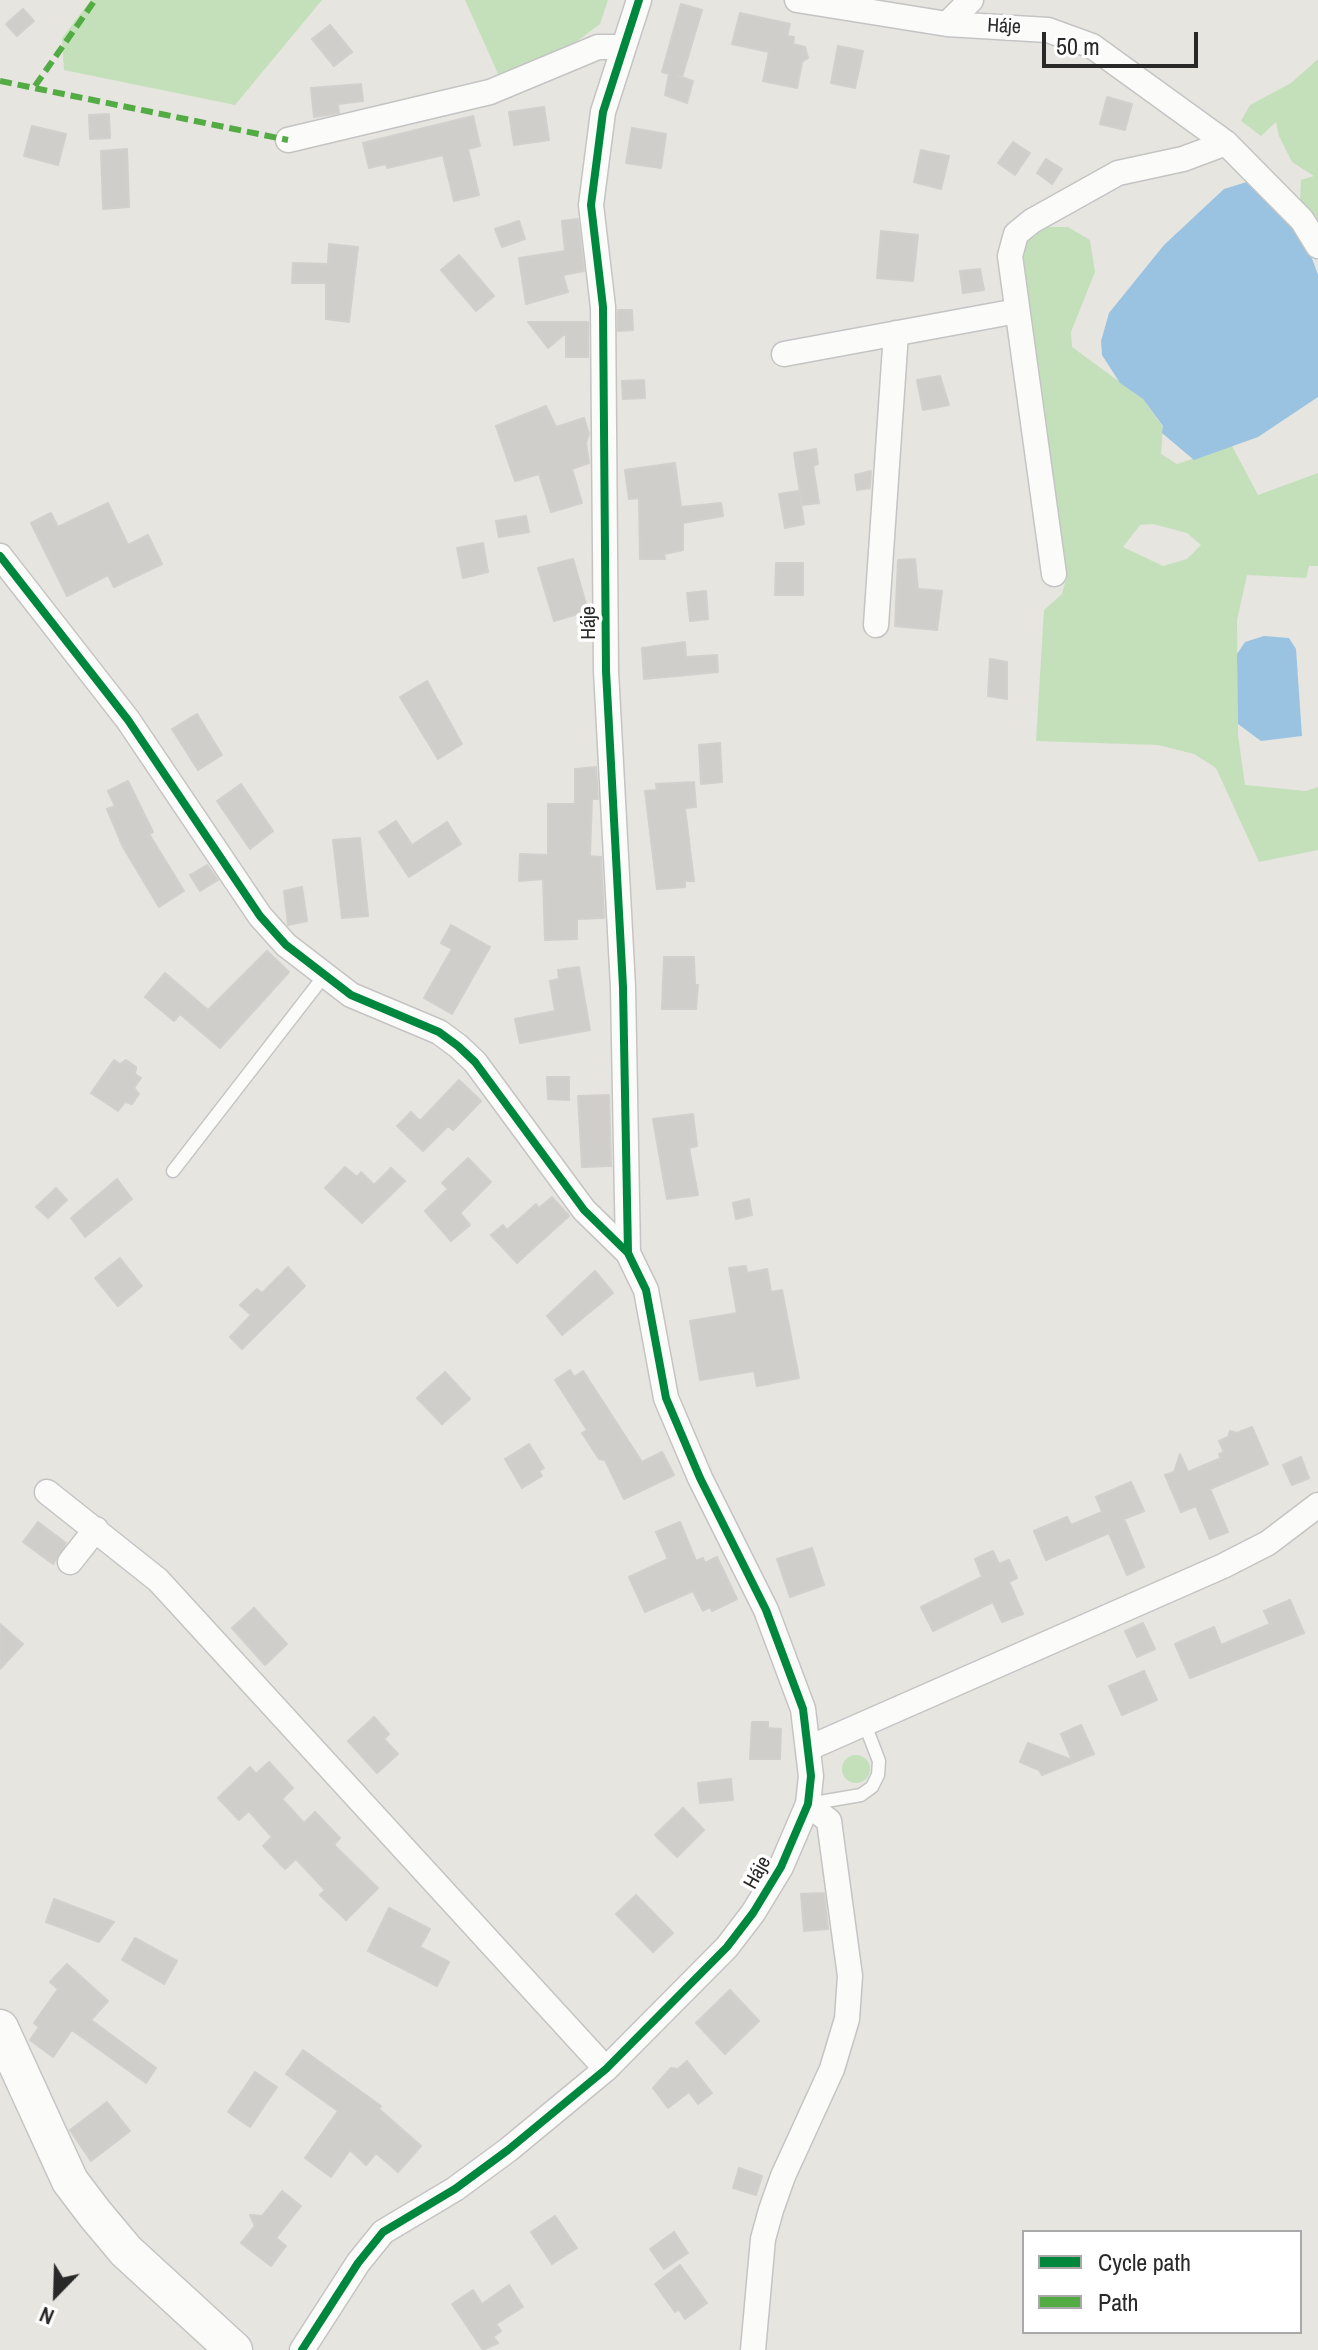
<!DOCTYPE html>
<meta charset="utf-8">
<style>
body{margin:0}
#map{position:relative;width:1318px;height:2350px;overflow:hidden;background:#e6e5e0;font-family:"Archivo Narrow",sans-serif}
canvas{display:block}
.legend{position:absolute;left:1022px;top:2230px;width:280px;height:104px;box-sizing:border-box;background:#fff;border:2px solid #a9a9a9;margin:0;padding:10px 14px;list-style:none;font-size:24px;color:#292929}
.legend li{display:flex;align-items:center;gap:16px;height:40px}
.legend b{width:40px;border:2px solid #a9a9a9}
.north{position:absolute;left:16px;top:2254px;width:80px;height:80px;-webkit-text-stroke:6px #fff;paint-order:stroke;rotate:203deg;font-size:22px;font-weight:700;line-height:32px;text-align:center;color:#292929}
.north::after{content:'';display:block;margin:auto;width:28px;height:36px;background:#292929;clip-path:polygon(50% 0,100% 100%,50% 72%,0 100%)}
.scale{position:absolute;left:1042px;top:32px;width:156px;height:36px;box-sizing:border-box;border:4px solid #292929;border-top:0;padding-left:10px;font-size:24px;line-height:28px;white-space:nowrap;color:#292929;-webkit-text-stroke:6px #fff;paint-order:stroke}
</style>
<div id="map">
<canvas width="1318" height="2350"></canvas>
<ul class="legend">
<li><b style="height:10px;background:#00873e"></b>Cycle path</li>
<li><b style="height:10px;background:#53ab44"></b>Path</li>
</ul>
<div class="north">N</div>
<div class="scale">50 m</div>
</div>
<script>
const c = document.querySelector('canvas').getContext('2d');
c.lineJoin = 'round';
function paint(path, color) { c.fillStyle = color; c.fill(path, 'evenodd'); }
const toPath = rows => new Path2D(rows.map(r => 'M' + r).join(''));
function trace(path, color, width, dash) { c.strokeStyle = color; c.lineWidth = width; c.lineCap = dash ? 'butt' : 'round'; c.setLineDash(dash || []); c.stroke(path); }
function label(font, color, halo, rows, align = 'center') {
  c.font = font + ' "Archivo Narrow",sans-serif'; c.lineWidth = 7; c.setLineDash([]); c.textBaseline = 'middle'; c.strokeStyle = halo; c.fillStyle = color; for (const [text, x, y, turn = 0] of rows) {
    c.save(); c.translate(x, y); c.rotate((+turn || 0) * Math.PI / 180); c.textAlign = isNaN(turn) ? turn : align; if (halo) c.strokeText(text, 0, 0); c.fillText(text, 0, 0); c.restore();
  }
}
paint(toPath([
 [91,0,322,0,235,105,64,70,62,38],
 [465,0,608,0,600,24,560,54,503,85],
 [1318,59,1318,226,1300,200,1301,180,1314,176,1292,162,1279,136,1276,122,1261,136,1241,121,1250,105,1291,83],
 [1045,227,1068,227,1090,240,1095,272,1071,332,1072,347,1143,399,1163,427,1161,454,1177,464,1232,446,1258,495,1318,473,1318,566,1309,566,1306,578,1247,575,1237,620,1238,735,1245,785,1306,791,1318,787,1318,850,1259,862,1216,768,1194,754,1158,745,1036,741,1044,610,1062,594,1066,579,1046,495,1021,250,1031,235],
 [1153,524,1187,533,1201,545,1187,559,1163,566,1123,547,1140,525],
 '842 1769a14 14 0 1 1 28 0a14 14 0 1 1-28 0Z'
]), '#c4e0bb');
paint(toPath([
 [1250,181,1301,228,1318,275,1318,397,1258,437,1194,460,1162,433,1163,426,1143,399,1120,383,1102,355,1101,341,1109,313,1164,245,1224,189],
 [1264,636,1289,638,1296,649,1302,736,1261,741,1238,724,1237,654,1245,642]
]), '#99c3e1');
const building = toPath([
 [681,4,702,10,682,77,676,75,693,81,687,103,665,95,669,74,662,72,681,4],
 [23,9,34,21,17,36,6,24,23,9],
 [740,13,790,24,787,36,794,37,793,44,805,47,808,58,802,62,797,88,763,81,769,52,732,44,740,13],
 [330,25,352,52,334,66,312,39,330,25],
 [838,46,863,51,855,88,831,83,838,46],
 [361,84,363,101,338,104,339,113,314,117,311,88,361,84],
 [1107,97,1132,104,1125,130,1100,124,1107,97],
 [544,107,549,140,514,145,509,112,544,107],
 [109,114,110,138,90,139,89,115,109,114],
 [473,116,480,146,468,149,479,195,454,201,443,155,387,168,386,164,369,168,363,143,473,116],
 [32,126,66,134,58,165,24,156,32,126],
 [632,128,666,134,661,168,626,163,632,128],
 [1013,142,1030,153,1015,175,998,163,1013,142],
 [127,149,129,207,103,209,101,151,127,149],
 [921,150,949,156,941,189,914,182,921,150],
 [1046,159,1062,169,1052,184,1037,173,1046,159],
 [578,219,584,271,563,275,568,292,526,304,519,258,565,251,562,221,578,219],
 [519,221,525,239,502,247,495,229,519,221],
 [881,231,918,235,913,281,877,278,881,231],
 [329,244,358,247,349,322,326,319,326,283,292,283,293,263,328,264,329,244],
 [459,255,494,296,476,311,441,270,459,255],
 [980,269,984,290,963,293,960,271,980,269],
 [618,310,632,310,633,330,618,331,618,310],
 [528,322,588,322,588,357,566,357,566,333,548,348,528,322],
 [940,376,949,405,923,410,917,380,940,376],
 [644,380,645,398,623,399,622,381,644,380],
 [546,406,556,427,584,418,589,434,586,443,589,463,572,469,582,503,551,512,539,474,515,481,496,426,546,406],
 [816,449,818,464,813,466,819,503,802,505,794,453,816,449],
 [675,463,681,507,721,503,723,516,683,523,683,550,664,554,665,559,640,559,639,498,629,499,625,470,675,463],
 [871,471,870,488,857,490,855,475,871,471],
 [799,491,804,524,785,528,779,494,799,491],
 [108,503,128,545,148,535,162,564,114,587,108,575,67,596,31,523,51,513,58,527,108,503],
 [526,516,529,532,499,537,496,521,526,516],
 [483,543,488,572,463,578,457,548,483,543],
 [573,559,588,611,554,621,538,568,573,559],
 [915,559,918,589,942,591,937,630,895,626,898,560,915,559],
 [776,563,803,563,803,595,775,595,776,563],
 [706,591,708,619,690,621,687,593,706,591],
 [685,642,686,657,717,655,718,672,644,679,642,648,685,642],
 [990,659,1007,662,1007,699,988,696,990,659],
 [427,681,462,744,438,759,400,697,427,681],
 [197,714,222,755,198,770,172,729,197,714],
 [720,743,722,782,701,784,699,745,720,743],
 [596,767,598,799,592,799,590,856,601,857,604,918,577,919,577,939,545,940,543,879,519,881,520,854,548,855,548,804,575,804,575,769,596,767],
 [128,781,153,832,149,834,184,891,159,907,123,847,107,809,115,806,108,791,128,781],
 [694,782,696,807,685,808,694,881,685,881,685,887,657,889,645,791,657,790,656,784,694,782],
 [241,784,273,831,250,849,217,801,241,784],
 [396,821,412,845,447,822,461,844,409,877,379,832,396,821],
 [360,838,368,916,342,918,333,840,360,838],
 [207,865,218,880,200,891,190,875,207,865],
 [302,887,307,921,288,925,284,891,302,887],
 [451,925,490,947,452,1014,424,998,452,949,441,943,451,925],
 [267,951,289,972,220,1048,180,1014,174,1021,145,997,165,973,208,1010,267,951],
 [664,957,694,957,695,985,698,985,696,1009,662,1009,664,957],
 [579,967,590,1030,520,1043,515,1019,555,1011,550,981,559,979,558,970,579,967],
 [114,1060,120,1064,126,1060,136,1067,135,1074,141,1078,134,1088,139,1094,132,1104,125,1102,118,1111,91,1093,114,1060],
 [547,1077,569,1077,569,1100,548,1099,547,1077],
 [459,1080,481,1101,453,1130,448,1126,423,1151,397,1126,411,1112,420,1121,459,1080],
 [609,1095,611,1166,582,1167,578,1096,609,1095],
 [693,1114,697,1146,689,1148,698,1195,667,1199,653,1119,693,1114],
 [468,1158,491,1182,460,1213,470,1225,451,1241,425,1211,448,1189,442,1183,468,1158],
 [345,1167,357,1177,361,1172,374,1185,391,1168,405,1181,362,1223,325,1188,345,1167],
 [117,1179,132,1199,85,1237,71,1218,117,1179],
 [56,1188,67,1200,48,1218,36,1207,56,1188],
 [552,1197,569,1216,517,1263,491,1235,503,1225,507,1230,536,1204,539,1208,552,1197],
 [749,1199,752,1215,736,1219,733,1203,749,1199],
 [120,1258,142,1286,118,1306,95,1278,120,1258],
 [746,1266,747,1273,767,1269,771,1292,782,1290,799,1378,757,1386,754,1371,700,1380,690,1321,737,1313,729,1268,746,1266],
 [288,1267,305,1286,242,1349,230,1337,251,1315,240,1305,257,1289,262,1293,288,1267],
 [595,1271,613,1293,562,1335,547,1316,595,1271],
 [570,1370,574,1377,583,1371,642,1462,662,1452,674,1475,624,1499,605,1460,599,1459,582,1433,587,1430,555,1380,570,1370],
 [445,1372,470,1399,442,1424,417,1398,445,1372],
 [1252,1427,1268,1464,1210,1489,1228,1532,1210,1539,1196,1506,1181,1512,1165,1475,1174,1472,1180,1454,1188,1472,1221,1458,1219,1454,1224,1452,1219,1441,1228,1437,1230,1431,1237,1433,1252,1427],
 [529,1444,544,1468,539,1471,542,1476,522,1488,505,1459,529,1444],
 [1301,1457,1309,1478,1292,1485,1283,1465,1301,1457],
 [1131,1482,1144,1511,1124,1519,1144,1567,1127,1575,1109,1533,1046,1560,1034,1531,1067,1517,1071,1525,1102,1512,1096,1497,1131,1482],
 [38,1522,66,1543,53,1564,23,1542,38,1522],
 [680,1522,696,1561,703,1558,705,1563,717,1557,737,1599,712,1611,710,1607,703,1611,693,1591,645,1612,629,1577,668,1559,656,1532,680,1522],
 [812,1548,824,1585,790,1597,777,1559,812,1548],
 [993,1551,999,1564,1009,1560,1017,1578,1009,1582,1023,1614,1002,1622,993,1602,933,1631,921,1607,982,1577,975,1559,993,1551],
 [1290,1600,1304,1633,1190,1678,1175,1644,1214,1627,1221,1645,1270,1624,1264,1611,1290,1600],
 [254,1608,287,1644,265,1665,232,1628,254,1608],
 [1143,1623,1155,1649,1137,1657,1125,1631,1143,1623],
 [0,1624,23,1644,0,1669,0,1624],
 [1144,1671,1157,1700,1122,1715,1109,1686,1144,1671],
 [374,1717,389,1734,384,1739,398,1754,377,1773,348,1741,374,1717],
 [752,1722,768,1722,768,1728,781,1729,780,1759,750,1759,752,1722],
 [1081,1725,1094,1754,1042,1775,1039,1770,1020,1762,1028,1743,1072,1760,1061,1734,1081,1725],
 [269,1762,293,1788,282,1799,304,1823,315,1812,340,1838,334,1845,378,1888,346,1920,320,1895,325,1890,296,1859,285,1869,263,1846,272,1837,249,1811,239,1820,218,1798,250,1767,256,1774,269,1762],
 [731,1779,733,1800,700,1803,698,1783,731,1779],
 [683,1808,704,1830,677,1857,655,1835,683,1808],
 [824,1893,828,1929,804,1931,801,1894,824,1893],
 [636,1895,673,1933,653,1952,616,1914,636,1895],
 [54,1899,114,1922,99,1942,46,1922,54,1899],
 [389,1908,430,1929,420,1947,449,1962,437,1986,368,1951,389,1908],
 [135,1938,177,1961,164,1984,122,1960,135,1938],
 [67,1964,108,2001,91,2020,156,2068,146,2083,72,2030,53,2057,30,2040,39,2027,34,2023,58,1989,50,1982,67,1964],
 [730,1990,759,2021,725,2054,696,2023,730,1990],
 [303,2050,381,2106,379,2109,421,2146,398,2172,376,2153,366,2165,350,2150,331,2177,305,2158,338,2111,286,2074,303,2050],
 [687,2061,712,2093,698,2104,689,2092,668,2108,653,2088,671,2068,678,2069,687,2061],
 [255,2072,277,2087,250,2127,228,2112,255,2072],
 [107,2102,130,2131,91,2161,70,2130,107,2102],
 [739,2168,762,2176,756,2195,733,2188,739,2168],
 [282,2191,301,2206,276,2238,286,2246,271,2266,241,2243,255,2226,250,2215,262,2216,282,2191],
 [555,2216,577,2248,552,2264,531,2232,555,2216],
 [674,2232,688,2253,664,2269,650,2249,674,2232],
 [680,2265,707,2303,685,2319,679,2309,675,2312,655,2284,680,2265],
 [509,2285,523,2307,496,2324,501,2331,493,2337,498,2343,483,2350,452,2304,473,2290,482,2304,509,2285]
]);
paint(building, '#cfceca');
trace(building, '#d1d0cc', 2);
const lane = toPath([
 [173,1171,324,976],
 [808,1804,861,1795,872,1787,878,1775,879,1761,864,1722]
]);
const street = toPath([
 [797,0,947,24,1048,30,1092,46,1226,143,1302,220,1318,246],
 [947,24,971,0],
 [288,140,490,92,598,47,621,47],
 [784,354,1017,311],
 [0,556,128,720,260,916,286,945,351,995,439,1032,458,1046,475,1062,584,1210,628,1253,646,1290,666,1398,700,1478,766,1610,803,1709,811,1776,808,1804,781,1867,753,1913,727,1947,606,2069,508,2150,455,2189,383,2232,358,2263,302,2350],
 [1054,574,1010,256,1016,234,1032,221,1118,173,1183,159,1226,143],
 [876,625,896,333],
 [628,1253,623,987,606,671,603,307,591,205,603,112,639,0],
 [47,1492,158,1580,606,2069],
 [70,1562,96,1529],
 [809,1748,1223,1566,1268,1543,1318,1505],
 [753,2350,763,2239,771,2210,783,2176,832,2069,847,2019,850,1976,829,1821,808,1804]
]);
const secondary = toPath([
 [0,2028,70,2181,95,2214,126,2251,234,2350]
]);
trace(lane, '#c4c4c4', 15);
trace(street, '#c4c4c4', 27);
trace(secondary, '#c4c4c4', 39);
trace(lane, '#fbfbfa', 12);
trace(street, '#fbfbfa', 24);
trace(secondary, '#fbfbfa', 36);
trace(toPath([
 [0,81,288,140],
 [35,86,95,0]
]), '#53ab44', 6, [12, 6]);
trace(toPath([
 [0,556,128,720,260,916,286,945,351,995,439,1032,458,1046,475,1062,584,1210,628,1253,646,1290,666,1398,700,1478,766,1610,803,1709,811,1776,808,1804,781,1867,753,1913,727,1947,606,2069,508,2150,455,2189,383,2232,358,2263,302,2350],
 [628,1253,623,987,606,671,603,307,591,205,603,112,639,0]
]), '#00873e', 8);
label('20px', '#292929', '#fff', [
 ["Háje",1004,27,3],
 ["Háje",590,623,-90],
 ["Háje",758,1873,-61]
]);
</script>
